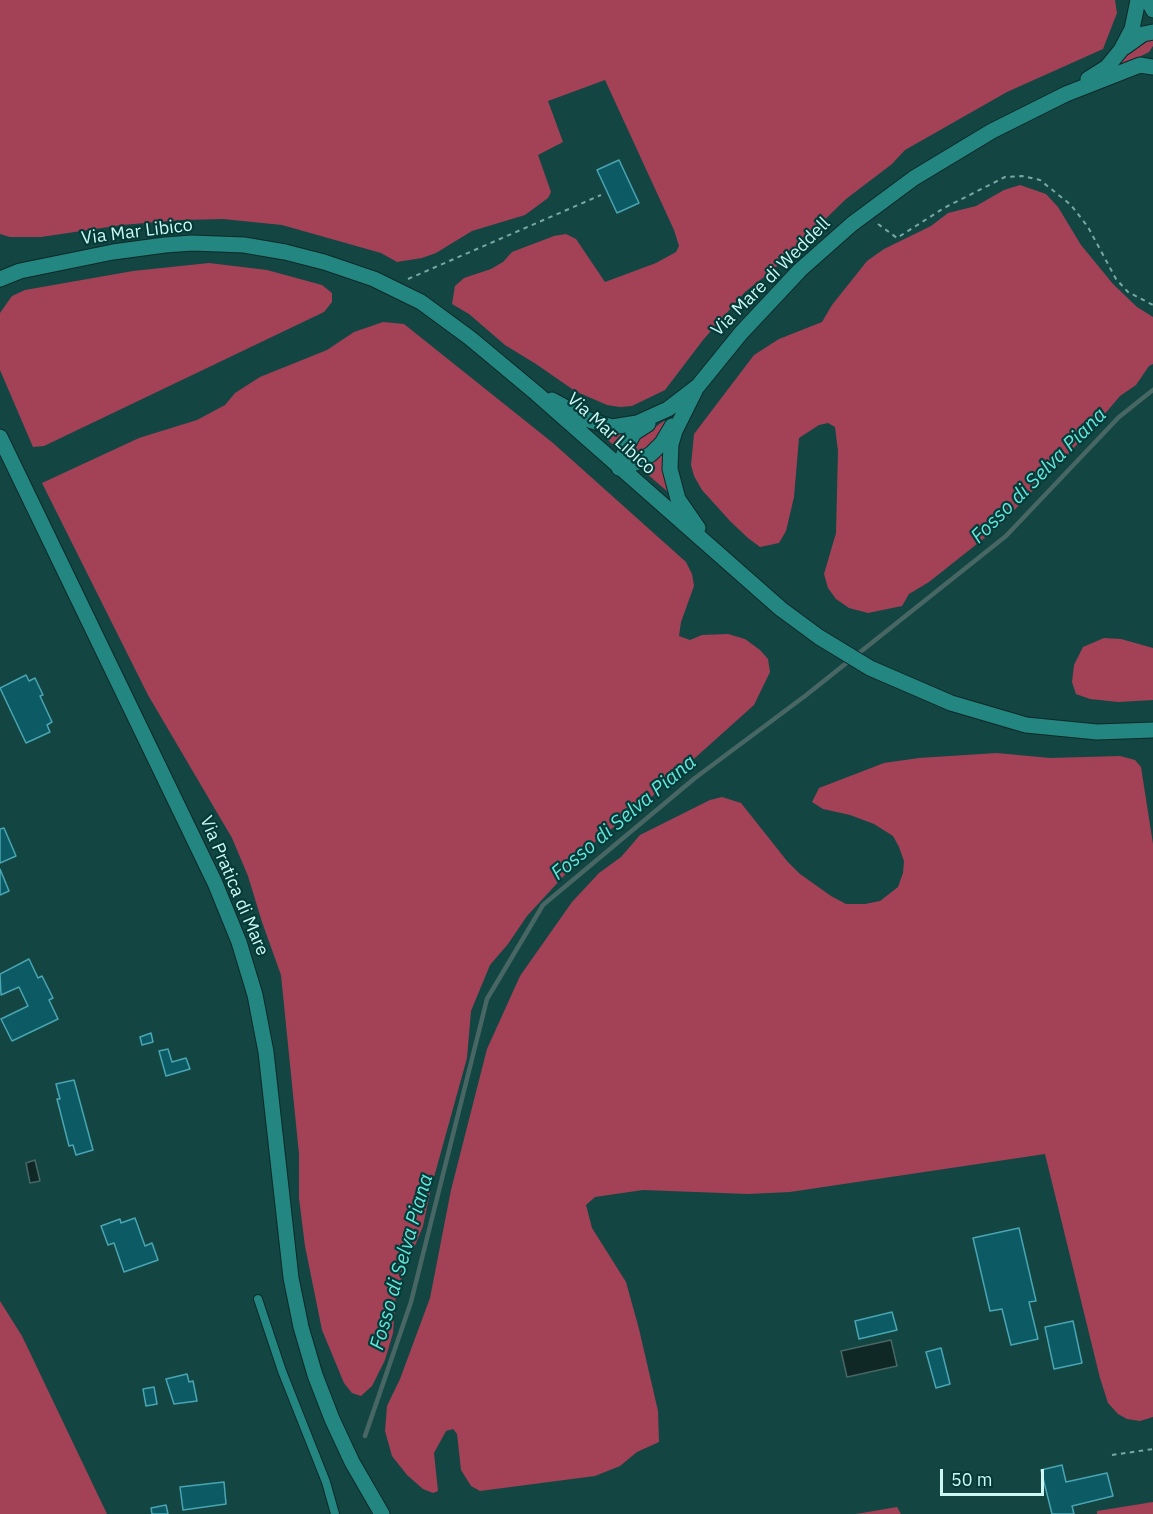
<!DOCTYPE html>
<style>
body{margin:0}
#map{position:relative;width:1153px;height:1514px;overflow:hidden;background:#134643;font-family:"IBM Plex Sans",sans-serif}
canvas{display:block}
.scale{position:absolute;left:940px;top:1469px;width:104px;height:27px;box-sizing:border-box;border:3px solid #cdf8f4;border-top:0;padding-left:8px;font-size:18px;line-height:21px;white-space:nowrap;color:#cdf8f4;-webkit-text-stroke:4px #043b38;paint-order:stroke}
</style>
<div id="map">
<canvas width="1153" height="1514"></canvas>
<div class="scale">50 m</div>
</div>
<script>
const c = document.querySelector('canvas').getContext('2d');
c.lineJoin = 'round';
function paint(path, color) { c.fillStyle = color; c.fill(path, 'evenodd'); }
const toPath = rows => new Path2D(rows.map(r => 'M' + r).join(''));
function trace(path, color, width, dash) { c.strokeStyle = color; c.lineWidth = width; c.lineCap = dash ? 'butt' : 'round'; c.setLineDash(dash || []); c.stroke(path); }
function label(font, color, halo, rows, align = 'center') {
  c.font = font + ' "IBM Plex Sans",sans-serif'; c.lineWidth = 4.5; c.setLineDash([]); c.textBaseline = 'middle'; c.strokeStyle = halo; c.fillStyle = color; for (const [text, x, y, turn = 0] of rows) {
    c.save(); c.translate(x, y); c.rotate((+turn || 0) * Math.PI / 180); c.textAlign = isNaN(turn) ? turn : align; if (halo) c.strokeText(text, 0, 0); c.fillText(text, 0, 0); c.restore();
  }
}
paint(toPath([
 [0,0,1115,0,1117,13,1103,49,1007,92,905,150,892,164,846,199,774,269,745,292,703,340,665,390,632,406,620,407,607,405,575,391,536,364,505,345,469,314,452,304,455,286,464,278,491,269,503,262,512,252,554,236,566,234,576,239,605,282,656,263,676,252,679,246,674,230,605,80,548,101,563,142,538,155,551,192,548,198,525,215,472,231,436,253,422,258,397,262,381,253,282,225,223,219,181,220,122,225,41,237,10,237,0,234],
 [1153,38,1153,46,1149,52,1123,65,1121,64,1120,62,1132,47],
 [1020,185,1046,194,1058,207,1081,245,1113,284,1137,307,1153,317,1153,364,1149,366,1136,385,1120,396,1092,429,997,528,929,582,909,594,902,606,868,613,849,608,836,599,828,588,824,574,836,533,838,451,835,427,828,423,819,425,799,438,794,497,786,531,779,543,760,547,748,538,730,521,702,490,694,476,691,465,694,434,754,355,779,339,822,322,832,305,867,261,884,249,931,226,948,213,976,206,1004,190],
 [209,263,267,270,322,285,332,293,332,302,324,312,44,446,33,447,0,370,0,313,12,296,25,290,133,271],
 [383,322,404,324,553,443,686,562,692,574,694,586,681,622,679,636,690,640,702,635,728,634,745,639,760,650,768,659,770,672,754,705,648,800,596,841,527,916,508,944,490,965,471,1011,467,1058,431,1188,423,1226,396,1292,393,1333,385,1360,372,1386,361,1396,352,1393,344,1383,322,1330,305,1246,299,1198,299,1154,281,975,262,922,248,876,232,838,148,695,42,483,139,438,197,420,225,405,235,393,260,377,327,350,354,332],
 [664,421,670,422,650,446,631,458,631,452,638,439],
 [602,431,612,433,626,433,619,450,600,433],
 [663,448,670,491,668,492,639,467],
 [1104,638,1121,639,1153,648,1153,700,1118,702,1090,699,1076,694,1072,682,1074,665,1083,647],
 [997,753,1050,758,1120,756,1135,760,1141,767,1153,844,1153,1417,1140,1421,1127,1419,1118,1414,1108,1403,1100,1378,1045,1154,790,1192,748,1194,643,1190,595,1197,586,1205,592,1228,626,1282,639,1329,658,1411,659,1442,637,1452,620,1466,595,1476,480,1491,471,1486,461,1470,457,1434,453,1429,446,1431,434,1453,438,1491,433,1493,423,1489,407,1475,392,1456,385,1431,387,1406,400,1379,430,1298,451,1190,487,1049,520,976,572,902,599,873,621,857,640,835,710,800,722,797,741,803,787,861,800,874,831,896,846,904,865,904,880,901,898,887,903,873,904,861,899,847,893,836,874,824,850,815,823,809,812,802,819,788,884,763,919,758],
 [0,1301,22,1336,107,1514,0,1514],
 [1153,1502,1153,1514,1097,1514,1097,1511],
 [897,1507,901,1514,855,1514,862,1513]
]), '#a34157');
const water = toPath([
 [35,1160,40,1181,30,1183,26,1163,35,1160],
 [891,1340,897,1366,847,1377,841,1351,891,1340]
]);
paint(water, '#0f2826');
trace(water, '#486664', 1.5);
trace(toPath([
 [365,1436,411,1302,487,999,543,905,695,778,805,696,1006,536,1119,417,1153,390]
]), '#486664', 4.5);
const building = toPath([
 [619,160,639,203,617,213,597,170,619,160],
 [26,675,29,681,35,678,43,695,40,696,52,722,47,725,50,732,26,743,0,688,26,675],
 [4,828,16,856,0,863,0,829,4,828],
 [0,869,9,891,0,895,0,869],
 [29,959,38,978,42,976,53,998,49,1000,58,1019,12,1041,1,1019,28,1006,19,987,1,995,0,974,29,959],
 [151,1033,153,1042,142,1045,140,1037,151,1033],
 [168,1049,172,1062,186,1058,190,1069,166,1076,159,1051,168,1049],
 [74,1080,93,1150,76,1155,73,1145,69,1146,57,1099,60,1099,56,1084,74,1080],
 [135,1218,145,1246,152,1243,158,1260,124,1272,114,1243,108,1245,101,1226,120,1219,121,1223,135,1218],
 [1019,1228,1036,1301,1029,1302,1038,1339,1011,1345,1002,1309,990,1311,973,1238,1019,1228],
 [892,1312,897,1330,859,1339,855,1321,892,1312],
 [1073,1321,1082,1363,1054,1369,1045,1327,1073,1321],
 [941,1348,950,1384,936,1388,926,1352,941,1348],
 [187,1374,189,1382,193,1381,197,1401,174,1404,166,1379,187,1374],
 [154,1387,157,1404,146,1406,143,1389,154,1387],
 [1062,1465,1066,1482,1107,1473,1113,1496,1072,1506,1074,1514,1052,1514,1041,1470,1062,1465],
 [224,1482,226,1504,183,1510,180,1487,224,1482],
 [166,1505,168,1514,152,1514,151,1508,166,1505]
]);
paint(building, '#0b5a64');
trace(building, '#4aa5b3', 1.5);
const service = toPath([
 [258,1299,282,1371,326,1482,335,1514]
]);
const minor = toPath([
 [1148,0,1153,10],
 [1125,47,1143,34,1153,32],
 [1088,79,1107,67,1121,50,1132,29,1138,0],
 [0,279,20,271,113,252,165,245,192,243,244,245,285,252,324,262,374,279,421,302,470,338,536,393,781,609,819,637,870,668,951,703,1026,725,1097,732,1153,730],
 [695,391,675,431,671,444,670,469,678,499,698,528],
 [552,400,589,420,612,427,637,423,668,409,698,386,741,333,800,270,852,224,914,178,992,131,1066,94,1140,65,1153,67],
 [619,468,638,462,651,454,662,443,672,426],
 [619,468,626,448,634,433,648,424]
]);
const tertiary = toPath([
 [0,437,215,883,239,942,255,995,266,1052,291,1278,301,1327,315,1375,332,1419,352,1462,382,1514]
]);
trace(service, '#0c2927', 10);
trace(minor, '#0c2927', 17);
trace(tertiary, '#0c2927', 17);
trace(toPath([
 [878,224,897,238,944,208,1005,177,1022,176,1040,180,1071,205,1088,227,1116,279,1128,292,1153,305],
 [408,279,601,195],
 [1112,1455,1153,1449]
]), '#79a8a4', 2, [4.5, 4.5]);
trace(service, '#238681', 8);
trace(minor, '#238681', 15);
trace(tertiary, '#238681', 15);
label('18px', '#cdf8f4', '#043b38', [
 ["Via Mar Libico",137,232,-7],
 ["Via Mare di Weddell",771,277,-45],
 ["Via Mar Libico",611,434,42],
 ["Via Pratica di Mare",234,886,67]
]);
label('italic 20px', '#67e5dc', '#043b38', [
 ["Fosso di Selva Piana",1039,476,-45],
 ["Fosso di Selva Piana",624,818,-40],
 ["Fosso di Selva Piana",402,1262,-74]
]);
</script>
